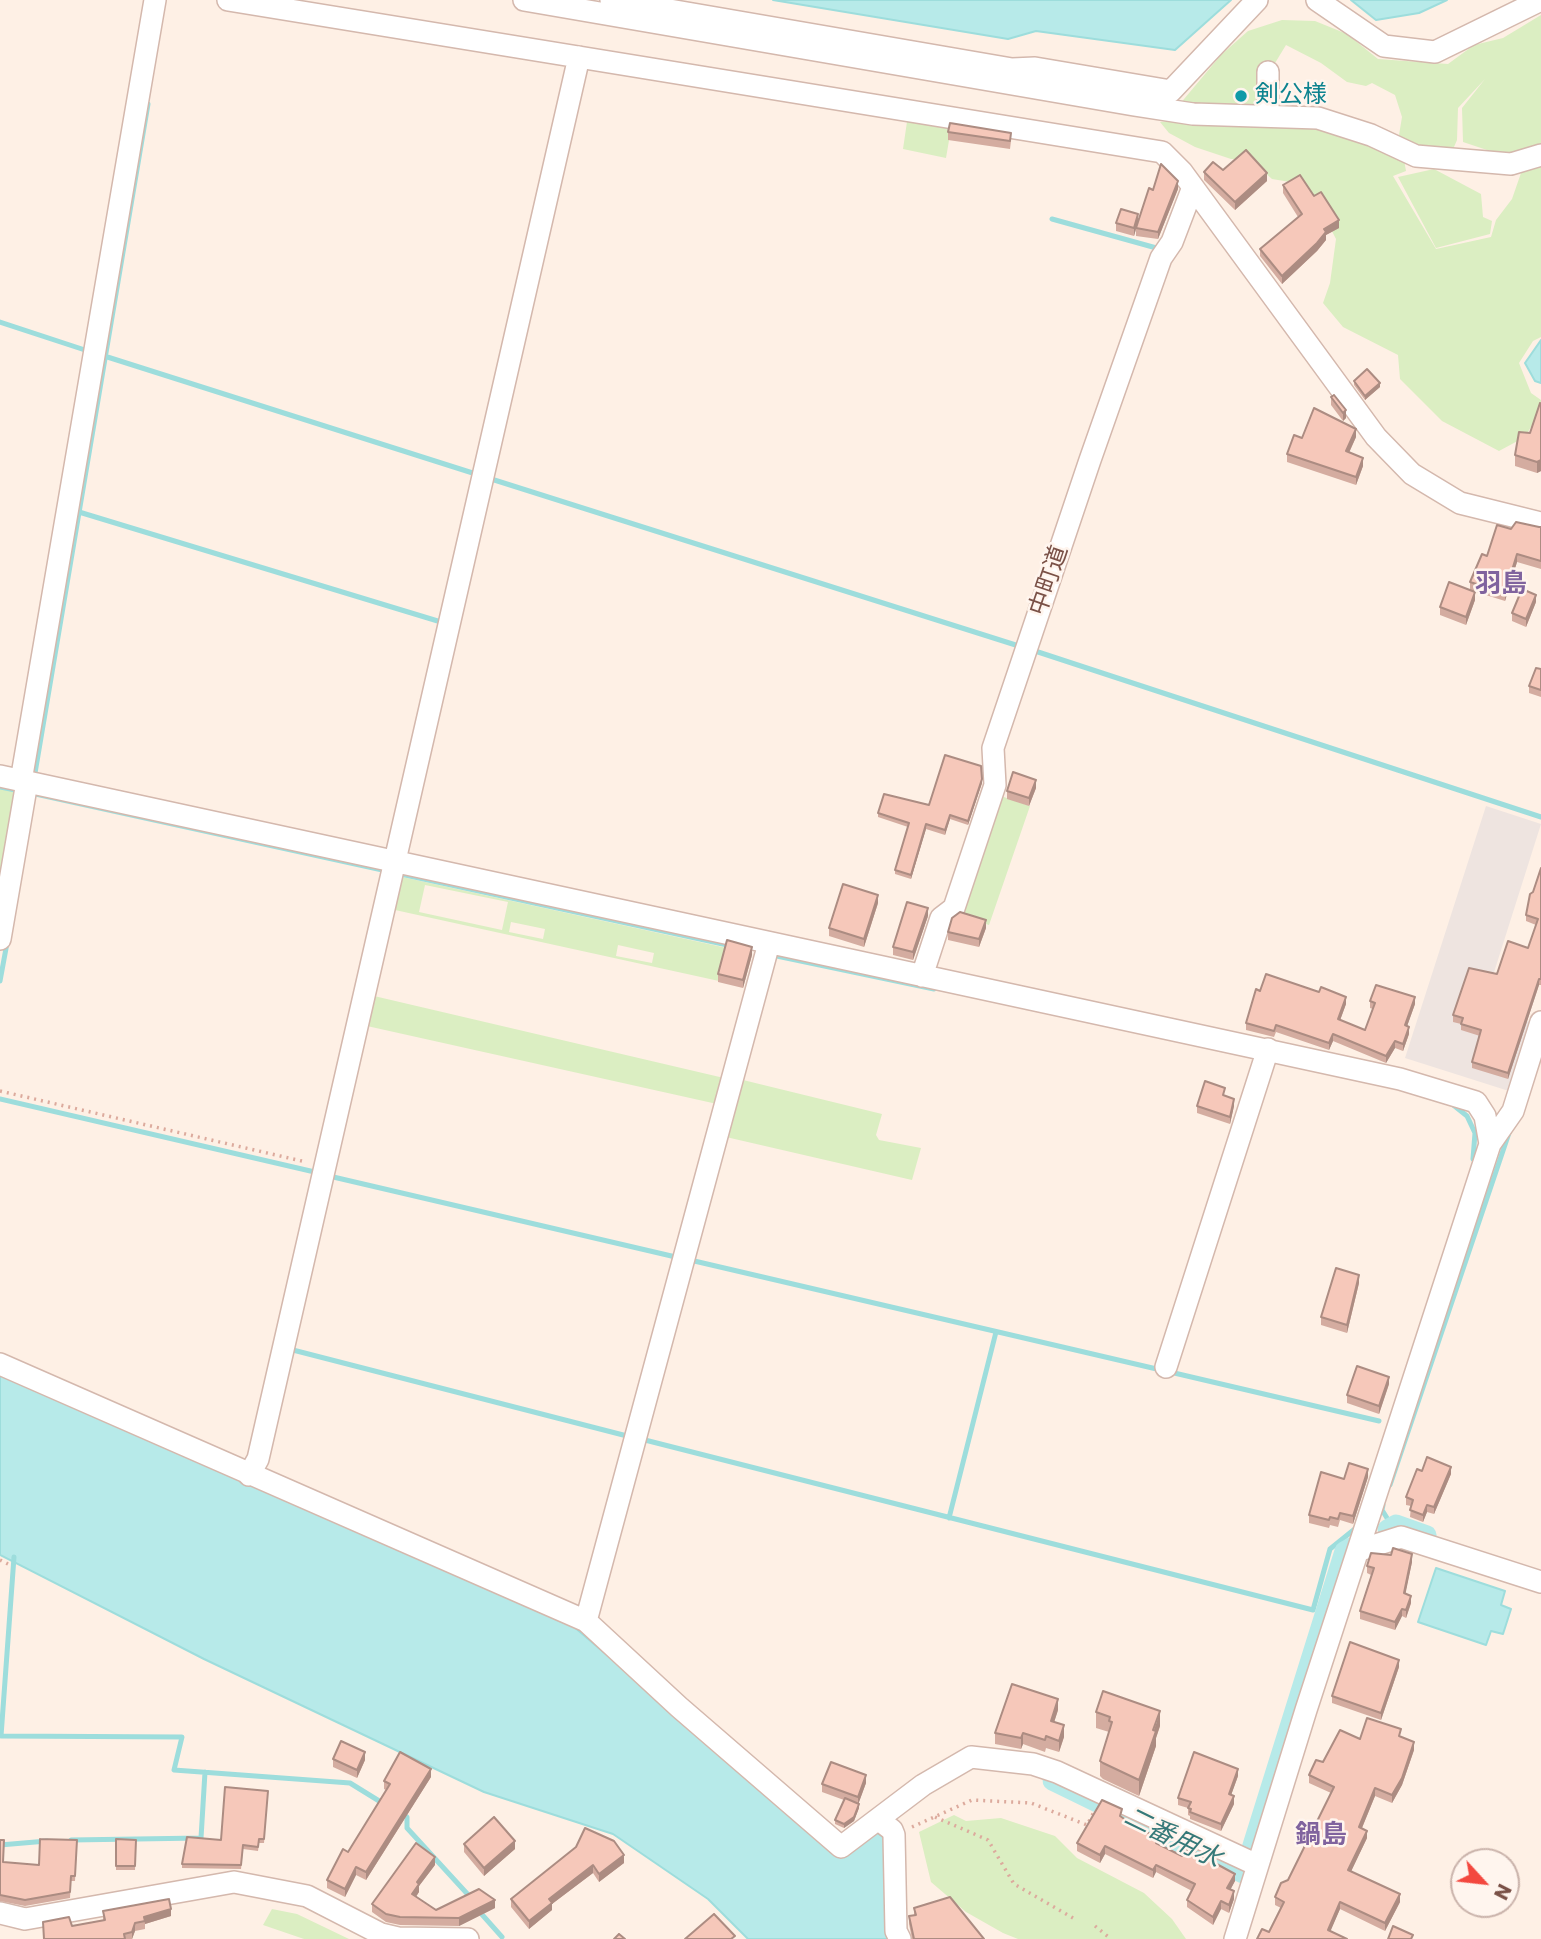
<!DOCTYPE html>
<meta charset="utf-8">
<style>
body{margin:0}
#map{position:relative;width:1541px;height:1939px;overflow:hidden;background:#fef0e5;font-family:Poppins,sans-serif}
canvas{display:block}
.north{position:absolute;left:1450px;top:1848px;width:70px;height:70px;box-sizing:border-box;background:#fff5ee;border:2px solid #cab3ab;border-radius:50%;rotate:117deg;font-size:19px;font-weight:700;line-height:28px;text-align:center;color:#7a5147}
.north::after{content:'';display:block;margin:auto;width:24px;height:32px;background:#f3483f;clip-path:polygon(50% 0,100% 100%,50% 72%,0 100%)}
</style>
<div id="map">
<canvas width="1541" height="1939"></canvas>
<div class="north">N</div>
</div>
<script>
const c = document.querySelector('canvas').getContext('2d');
c.lineJoin = 'round';
function paint(path, color) { c.fillStyle = color; c.fill(path, 'evenodd'); }
const toPath = rows => new Path2D(rows.map(r => 'M' + r).join(''));
function trace(path, color, width, dash) { c.strokeStyle = color; c.lineWidth = width; c.lineCap = dash ? 'butt' : 'round'; c.setLineDash(dash || []); c.stroke(path); }
function label(font, color, halo, rows, align = 'center') {
  c.font = font + ' Poppins,"Noto Sans JP",sans-serif'; c.lineWidth = 5; c.setLineDash([]); c.textBaseline = 'middle'; c.strokeStyle = halo; c.fillStyle = color; for (const [text, x, y, turn = 0] of rows) {
    c.save(); c.translate(x, y); c.rotate((+turn || 0) * Math.PI / 180); c.textAlign = isNaN(turn) ? turn : align; if (halo) c.strokeText(text, 0, 0); c.fillText(text, 0, 0); c.restore();
  }
}
paint(toPath([
 [1486,806,1541,824,1483,1007,1533,1023,1512,1092,1405,1058]
]), '#eee4e0');
paint(toPath([
 [1541,15,1541,148,1508,157,1463,142,1462,108,1485,79,1458,108,1457,140,1451,154,1398,141,1402,117,1395,95,1372,83,1366,86,1347,82,1321,63,1286,45,1272,68,1273,94,1283,112,1179,105,1221,55,1248,31,1282,20,1315,21,1347,34,1378,59,1448,64,1474,45,1503,38],
 [908,115,952,123,946,158,903,149],
 [1192,119,1297,123,1403,154,1406,171,1393,176,1436,249,1491,237,1496,220,1512,199,1521,173,1541,164,1541,337,1533,341,1519,363,1531,393,1541,400,1541,410,1525,437,1499,451,1442,421,1400,379,1398,355,1343,327,1323,303,1330,283,1336,239,1321,210,1302,184,1272,179,1251,160,1231,159,1195,147,1169,133,1160,122],
 [1434,169,1481,194,1483,217,1492,221,1490,234,1436,248,1398,177],
 [0,788,19,792,0,890],
 [998,795,1030,806,989,925,956,914],
 [402,877,727,948,719,981,395,910],
 [425,885,508,902,502,930,419,912],
 [511,922,545,929,543,939,509,932],
 [618,945,654,953,652,963,616,956],
 [374,996,724,1078,717,1104,367,1026],
 [743,1080,882,1114,876,1135,879,1140,921,1148,912,1180,726,1137],
 [954,1815,966,1821,1001,1818,1055,1836,1077,1858,1144,1893,1172,1919,1186,1939,1018,1939,1003,1933,966,1912,931,1882,919,1832],
 [272,1909,297,1914,349,1939,304,1939,263,1925]
]), '#dbeec2');
const water = toPath([
 [773,0,1231,0,1175,50,1036,31,1008,39,773,0],
 [1351,0,1447,0,1419,13,1376,20,1351,0],
 [1541,340,1541,383,1535,381,1525,363,1541,340],
 [0,1374,573,1626,841,1855,876,1832,886,1839,892,1939,748,1939,708,1899,613,1834,484,1792,204,1659,0,1555,0,1374],
 [1436,1568,1505,1591,1501,1605,1511,1609,1503,1634,1491,1631,1486,1645,1418,1622,1436,1568]
]);
paint(water, '#b7eae9');
trace(water, '#9ddddc', 2);
trace(toPath([
 [1052,219,1160,249],
 [0,322,88,351],
 [98,354,479,475],
 [488,478,1022,647],
 [79,512,441,622],
 [1032,650,1541,817],
 [35,773,148,104],
 [0,787,20,791],
 [31,793,387,871],
 [396,873,732,946],
 [772,955,934,989],
 [0,981,7,943],
 [0,1099,319,1173],
 [1452,1104,1467,1116,1475,1133,1473,1159],
 [329,1176,680,1258],
 [690,1260,1161,1370],
 [289,1349,631,1437],
 [1170,1372,1379,1421],
 [641,1439,1313,1610,1330,1549,1356,1528],
 [1390,1485,1510,1130],
 [1383,1505,1382,1510,1392,1526],
 [949,1518,996,1332],
 [14,1557,1,1736,182,1737,174,1770,350,1783,384,1804],
 [401,1814,407,1817,407,1828,472,1899],
 [71,1840,201,1838,205,1772],
 [0,1845,47,1841],
 [478,1910,502,1937]
]), '#9ddddc', 5);
trace(toPath([
 [1387,1529,1396,1524,1427,1535],
 [1052,1781,1243,1874,1344,1551,1351,1547]
]), '#b7eae9', 19);
const minor = toPath([
 [228,0,1162,152,1182,172,1376,437,1412,474,1460,503,1541,523],
 [524,0,1134,105,1193,114,1318,118,1371,135,1416,156,1511,164,1541,155],
 [611,0,1012,69,1035,68,1171,91,1257,0],
 [1317,0,1384,46,1435,52,1541,0],
 [1268,116,1268,72],
 [0,776,1400,1079,1476,1102,1485,1116,1490,1144],
 [21,781,155,0],
 [0,939,27,782],
 [922,976,941,918,954,908,995,785,993,748,1090,460,1161,258,1172,242,1193,187],
 [0,1364,586,1621,679,1707,841,1847,923,1785,971,1757,1033,1764,1057,1772,1257,1865],
 [1166,1367,1268,1049],
 [249,1475,258,1459,579,57],
 [1360,1550,1401,1537,1541,1582],
 [586,1621,769,943],
 [879,1820,892,1830,894,1835,896,1931,900,1939],
 [0,1913,25,1919,234,1882,307,1896,381,1934,398,1938,468,1939],
 [1235,1939,1306,1710,1490,1144,1513,1111,1541,1022]
]);
trace(minor, '#d4b8ad', 24);
trace(toPath([
 [0,1091,306,1162],
 [0,1560,8,1564],
 [935,1817,988,1840,1014,1884,1073,1918],
 [912,1827,972,1800,1031,1803,1087,1825,1095,1810],
 [1095,1926,1111,1939]
]), '#dcaa9d', 3.5, [2, 5]);
trace(minor, '#fff', 21);
paint(toPath([
 [948,132,1011,141,1010,149,948,140],
 [1223,170,1267,181,1235,210,1204,180,1204,172],
 [1283,185,1314,196,1339,228,1326,235,1326,240,1317,251,1282,284,1260,256,1260,249,1298,217,1283,193],
 [1178,189,1158,239,1136,236,1136,229,1134,236,1116,231,1116,223,1138,220,1153,190],
 [1354,381,1380,387,1365,400,1354,385],
 [1331,397,1346,418,1343,421,1331,405],
 [1541,404,1541,471,1537,473,1515,466,1515,455,1530,433],
 [1356,437,1349,453,1363,466,1356,485,1287,462,1287,454,1302,438],
 [1539,527,1541,527,1541,569,1517,562,1505,601,1473,591,1475,600,1466,625,1440,615,1440,607,1470,590,1470,582,1487,556,1511,529],
 [1536,602,1526,627,1512,621,1512,613],
 [1541,669,1541,697,1529,693,1529,686],
 [982,783,968,825,950,819,945,835,926,829,911,879,895,874,895,870,908,827,878,817,878,813,929,805],
 [1036,788,1029,806,1007,799,1007,791],
 [1541,868,1541,985,1539,985,1508,1079,1472,1068,1472,1062,1480,1036,1461,1030,1461,1024,1453,1022,1453,1015,1497,974,1528,948,1536,925,1526,921,1526,915],
 [878,903,864,947,829,936,829,928],
 [928,916,913,960,893,955,893,947],
 [986,928,979,947,948,940,948,932],
 [752,955,743,988,718,982,718,974],
 [1260,991,1346,1004,1340,1020,1365,1030,1373,1009,1370,1008,1370,1001,1415,1004,1407,1026,1409,1034,1403,1051,1395,1048,1386,1063,1333,1041,1329,1050,1276,1032,1274,1037,1246,1030,1246,1023],
 [1225,1095,1225,1096,1234,1106,1230,1124,1197,1113,1197,1106],
 [1359,1283,1347,1333,1321,1325,1321,1317],
 [1389,1384,1379,1414,1347,1403,1347,1395],
 [1422,1471,1451,1474,1434,1514,1427,1512,1423,1522,1410,1517,1411,1506,1406,1505,1406,1497],
 [1368,1477,1353,1524,1340,1520,1338,1527,1330,1525,1329,1528,1309,1523,1309,1515,1344,1479],
 [1412,1562,1405,1594,1411,1603,1406,1618,1402,1616,1395,1630,1360,1619,1360,1611,1371,1575,1367,1573,1367,1566],
 [1399,1667,1381,1720,1332,1703,1332,1696],
 [1058,1710,1054,1722,1064,1737,1059,1752,1046,1748,1045,1752,1023,1744,1021,1749,995,1744,995,1733],
 [1096,1712,1160,1726,1156,1738,1156,1746,1139,1796,1103,1779,1100,1776,1100,1761,1109,1732,1096,1728],
 [1401,1737,1414,1750,1402,1785,1392,1803,1375,1796,1362,1828,1367,1838,1351,1871,1400,1902,1385,1931,1340,1909,1330,1931,1269,1932,1281,1908,1275,1905,1275,1897,1288,1880,1331,1793,1309,1783,1309,1775,1323,1762,1360,1739],
 [333,1759,365,1760,357,1778,333,1767],
 [1238,1776,1231,1795,1234,1804,1221,1831,1190,1819,1190,1816,1188,1815,1188,1808,1178,1805,1178,1798],
 [431,1777,366,1880,356,1875,345,1897,327,1888,327,1880,348,1852,386,1790,384,1789,384,1781],
 [866,1783,858,1804,859,1808,854,1821,844,1828,835,1824,835,1820,844,1800,822,1792,822,1784],
 [268,1791,264,1843,259,1843,258,1851,243,1849,241,1869,182,1868,182,1864,221,1840],
 [1122,1817,1158,1844,1235,1881,1230,1890,1234,1899,1229,1913,1221,1909,1213,1925,1187,1907,1187,1900,1192,1891,1156,1872,1153,1878,1105,1854,1100,1863,1077,1851,1077,1843],
 [116,1839,136,1840,135,1870,116,1870],
 [0,1840,3,1862,39,1865,77,1840,75,1881,71,1881,70,1898,25,1906,0,1901],
 [464,1844,515,1849,484,1876,464,1852],
 [576,1847,624,1863,599,1882,593,1873,552,1904,552,1910,529,1929,511,1907,511,1899],
 [435,1865,419,1886,419,1892,416,1897,436,1910,495,1908,459,1926,400,1925,386,1922,372,1912,372,1904],
 [914,1908,984,1939,912,1939,909,1924,909,1916,914,1915],
 [103,1911,171,1916,145,1924,145,1929,135,1931,132,1939,44,1939,103,1920]
]), '#d4aca0');
paint(toPath([
 [1267,173,1267,181,1235,210,1235,202],
 [1178,181,1178,189,1158,239,1158,232],
 [1138,214,1138,222,1134,236,1134,228],
 [1339,220,1339,228,1326,235,1326,240,1317,251,1282,284,1282,276,1324,229],
 [1380,383,1380,387,1365,400,1365,396],
 [1346,410,1346,418,1343,421,1343,413],
 [1356,429,1356,437,1346,459,1346,451],
 [1363,458,1363,466,1356,485,1356,477],
 [1541,460,1541,471,1537,473,1537,462],
 [1517,554,1517,562,1505,601,1505,593],
 [1475,592,1475,600,1466,625,1466,617],
 [1536,595,1536,602,1526,627,1526,619],
 [982,779,982,783,968,825,968,821],
 [1036,780,1036,788,1029,806,1029,798],
 [950,815,950,819,945,835,945,830],
 [926,824,926,829,911,879,911,875],
 [878,895,878,903,864,947,864,939],
 [928,908,928,916,913,960,913,952],
 [986,920,986,928,979,947,979,939],
 [752,947,752,955,743,988,743,980],
 [1539,979,1539,985,1508,1079,1508,1073],
 [1346,997,1346,1004,1338,1026,1338,1019],
 [1415,997,1415,1004,1405,1032,1405,1025],
 [1409,1027,1409,1034,1403,1051,1403,1044],
 [1333,1034,1333,1041,1329,1050,1329,1043],
 [1395,1041,1395,1048,1386,1063,1386,1056],
 [1234,1099,1234,1106,1230,1124,1230,1117],
 [1359,1275,1359,1283,1347,1333,1347,1325],
 [1389,1377,1389,1384,1379,1414,1379,1406],
 [1451,1467,1451,1474,1434,1514,1434,1507],
 [1368,1469,1368,1477,1353,1524,1353,1516],
 [1427,1505,1427,1512,1423,1522,1423,1515],
 [1412,1554,1412,1562,1404,1601,1404,1593],
 [1411,1596,1411,1603,1406,1618,1406,1610],
 [1402,1609,1402,1616,1395,1630,1395,1622],
 [1399,1660,1399,1667,1381,1720,1381,1713],
 [1058,1699,1058,1710,1051,1732,1051,1721],
 [1160,1711,1160,1726,1156,1738,1156,1746,1139,1796,1139,1780],
 [1064,1725,1064,1737,1059,1752,1059,1741],
 [1023,1733,1023,1744,1021,1749,1021,1738],
 [1414,1742,1414,1750,1402,1785,1392,1803,1392,1795],
 [365,1752,365,1760,357,1778,357,1770],
 [431,1769,431,1777,366,1880,366,1872],
 [1238,1769,1238,1776,1229,1801,1229,1794],
 [866,1775,866,1783,858,1805,858,1797],
 [1375,1788,1375,1796,1359,1835,1359,1827],
 [1234,1796,1234,1804,1221,1831,1221,1824],
 [859,1804,859,1808,854,1821,844,1828,844,1824],
 [1367,1831,1367,1838,1348,1878,1348,1870],
 [515,1841,515,1849,484,1876,484,1868],
 [1105,1846,1105,1854,1100,1863,1100,1855],
 [624,1855,624,1863,599,1882,599,1874],
 [435,1857,435,1865,419,1886,419,1892,412,1902,412,1894,417,1882],
 [593,1865,593,1873,552,1904,552,1910,529,1929,529,1921,549,1899],
 [1156,1865,1156,1872,1153,1878,1153,1870],
 [356,1867,356,1875,345,1897,345,1889],
 [1235,1874,1235,1881,1227,1896,1227,1888],
 [1234,1891,1234,1899,1229,1913,1229,1905],
 [1400,1894,1400,1902,1385,1931,1385,1923],
 [495,1900,495,1908,459,1926,459,1918],
 [1221,1901,1221,1909,1213,1925,1213,1917],
 [1340,1902,1340,1909,1328,1937,1328,1930],
 [171,1909,171,1916,145,1924,144,1917],
 [135,1923,135,1931,132,1939,132,1932]
]), '#ac8c82');
const building = toPath([
 [950,123,1011,133,1010,141,948,132,950,123],
 [1246,150,1267,173,1235,202,1204,172,1213,162,1223,170,1246,150],
 [1161,164,1178,181,1158,232,1136,228,1149,188,1153,190,1161,164],
 [1300,175,1314,196,1321,192,1339,220,1324,229,1326,232,1317,243,1282,276,1260,249,1302,214,1283,185,1300,175],
 [1121,209,1138,214,1134,228,1116,223,1121,209],
 [1367,369,1380,383,1365,396,1354,381,1367,369],
 [1334,395,1346,410,1343,413,1331,397,1334,395],
 [1540,403,1541,404,1541,460,1537,462,1515,455,1519,432,1530,433,1540,403],
 [1314,408,1356,429,1346,451,1363,458,1356,477,1287,454,1294,435,1302,438,1314,408],
 [1516,522,1539,527,1541,527,1541,561,1517,554,1505,593,1470,582,1482,554,1487,556,1497,525,1511,529,1516,522],
 [1449,582,1475,592,1466,617,1440,607,1449,582],
 [1522,589,1536,595,1526,619,1512,613,1522,589],
 [1536,668,1541,669,1541,690,1529,686,1536,668],
 [945,755,981,766,982,779,968,821,950,815,945,830,926,824,911,875,895,870,909,823,878,813,884,794,929,805,945,755],
 [1013,772,1036,780,1029,798,1007,791,1013,772],
 [1541,868,1541,979,1539,979,1508,1073,1472,1062,1481,1030,1461,1024,1463,1018,1453,1015,1469,968,1497,974,1508,941,1528,948,1538,919,1526,915,1530,894,1533,892,1541,868],
 [843,884,878,895,864,939,829,928,843,884],
 [907,902,928,908,913,952,893,947,907,902],
 [960,912,986,920,979,939,948,932,952,918,960,912],
 [727,940,752,947,743,980,718,974,727,940],
 [1266,974,1319,992,1321,987,1346,997,1338,1019,1365,1030,1375,1003,1370,1001,1376,985,1415,997,1405,1025,1409,1027,1403,1044,1395,1041,1386,1056,1333,1034,1329,1043,1276,1025,1274,1031,1246,1023,1256,989,1260,991,1266,974],
 [1205,1081,1225,1088,1223,1095,1234,1099,1230,1117,1197,1106,1205,1081],
 [1336,1268,1359,1275,1347,1325,1321,1317,1336,1268],
 [1357,1366,1389,1377,1379,1406,1347,1395,1357,1366],
 [1427,1457,1451,1467,1434,1507,1427,1505,1423,1515,1410,1510,1413,1500,1406,1497,1417,1469,1422,1471,1427,1457],
 [1349,1463,1368,1469,1353,1516,1340,1513,1338,1519,1330,1517,1329,1520,1309,1515,1321,1472,1344,1479,1349,1463],
 [1393,1548,1412,1554,1404,1593,1411,1596,1406,1610,1402,1609,1395,1622,1360,1611,1374,1568,1367,1566,1371,1553,1391,1555,1393,1548],
 [1350,1642,1399,1660,1381,1713,1332,1696,1350,1642],
 [1012,1684,1058,1699,1051,1721,1064,1725,1059,1741,1046,1736,1045,1740,1023,1733,1021,1738,995,1733,1012,1684],
 [1103,1691,1160,1711,1153,1730,1156,1731,1139,1780,1103,1763,1100,1761,1112,1722,1109,1721,1110,1717,1096,1712,1103,1691],
 [1367,1718,1401,1729,1399,1736,1414,1742,1402,1778,1392,1795,1375,1788,1359,1827,1367,1831,1348,1870,1400,1894,1385,1923,1340,1902,1328,1930,1347,1939,1257,1939,1262,1929,1269,1932,1284,1902,1275,1897,1281,1883,1288,1880,1334,1787,1309,1775,1316,1760,1323,1762,1340,1730,1360,1739,1367,1718],
 [341,1741,365,1752,357,1770,333,1759,341,1741],
 [400,1752,431,1769,366,1872,356,1867,345,1889,327,1880,343,1849,348,1852,390,1784,384,1781,400,1752],
 [1194,1752,1238,1769,1229,1794,1234,1796,1221,1824,1190,1812,1191,1809,1188,1808,1191,1802,1178,1798,1194,1752],
 [831,1762,866,1775,858,1797,822,1784,831,1762],
 [225,1787,268,1791,264,1839,259,1839,258,1847,243,1845,241,1865,182,1864,187,1837,221,1840,225,1787],
 [845,1798,859,1804,854,1817,844,1824,835,1820,845,1798],
 [1102,1800,1122,1809,1120,1816,1133,1825,1158,1838,1156,1843,1182,1856,1185,1850,1191,1850,1235,1874,1227,1888,1234,1891,1229,1905,1221,1901,1213,1917,1187,1900,1195,1884,1156,1865,1153,1870,1105,1846,1100,1855,1077,1843,1102,1800],
 [494,1817,515,1841,484,1868,464,1844,494,1817],
 [585,1828,614,1841,624,1855,599,1874,593,1865,549,1899,552,1903,529,1921,511,1899,576,1847,585,1828],
 [40,1839,77,1840,75,1876,71,1876,70,1892,25,1900,0,1895,0,1840,4,1840,3,1862,39,1865,40,1839],
 [116,1839,136,1840,135,1866,116,1866,116,1839],
 [416,1843,435,1857,417,1882,419,1884,412,1894,436,1910,479,1889,495,1900,459,1918,400,1917,386,1914,372,1904,416,1843],
 [950,1897,984,1939,914,1939,909,1916,916,1915,914,1908,950,1897],
 [169,1899,171,1909,144,1917,145,1921,135,1923,132,1932,124,1934,125,1939,44,1939,43,1922,69,1917,72,1926,105,1920,103,1911,169,1899],
 [714,1914,735,1936,731,1939,685,1939,714,1914],
 [1393,1926,1413,1935,1411,1939,1388,1939,1393,1926],
 [619,1934,625,1939,614,1939,619,1934]
]);
paint(building, '#f6c8ba');
trace(building, '#ac8c82', 2);
for (const [x, y, r, color] of [
 [1241,96,7,"#0f9aa8"]
]) { const dot = new Path2D(); dot.arc(x, y, r, 0, 2 * Math.PI); c.fillStyle = color; c.fill(dot); trace(dot, '#fff5ee', 2.5); }
label('24px', '#0d838f', '#fff5ee', [
 ["剣公様",1255,96]
], 'left');
label('24px', '#7a5147', '#fff5ee', [
 ["中町道",1050,581,-71]
]);
label('bold 26px', '#80639e', '#fff5ee', [
 ["羽島",1501,585],
 ["鍋島",1321,1836]
]);
label('italic 26px', '#367979', '#fff5ee', [
 ["二番用水",1172,1839,26]
]);
</script>
